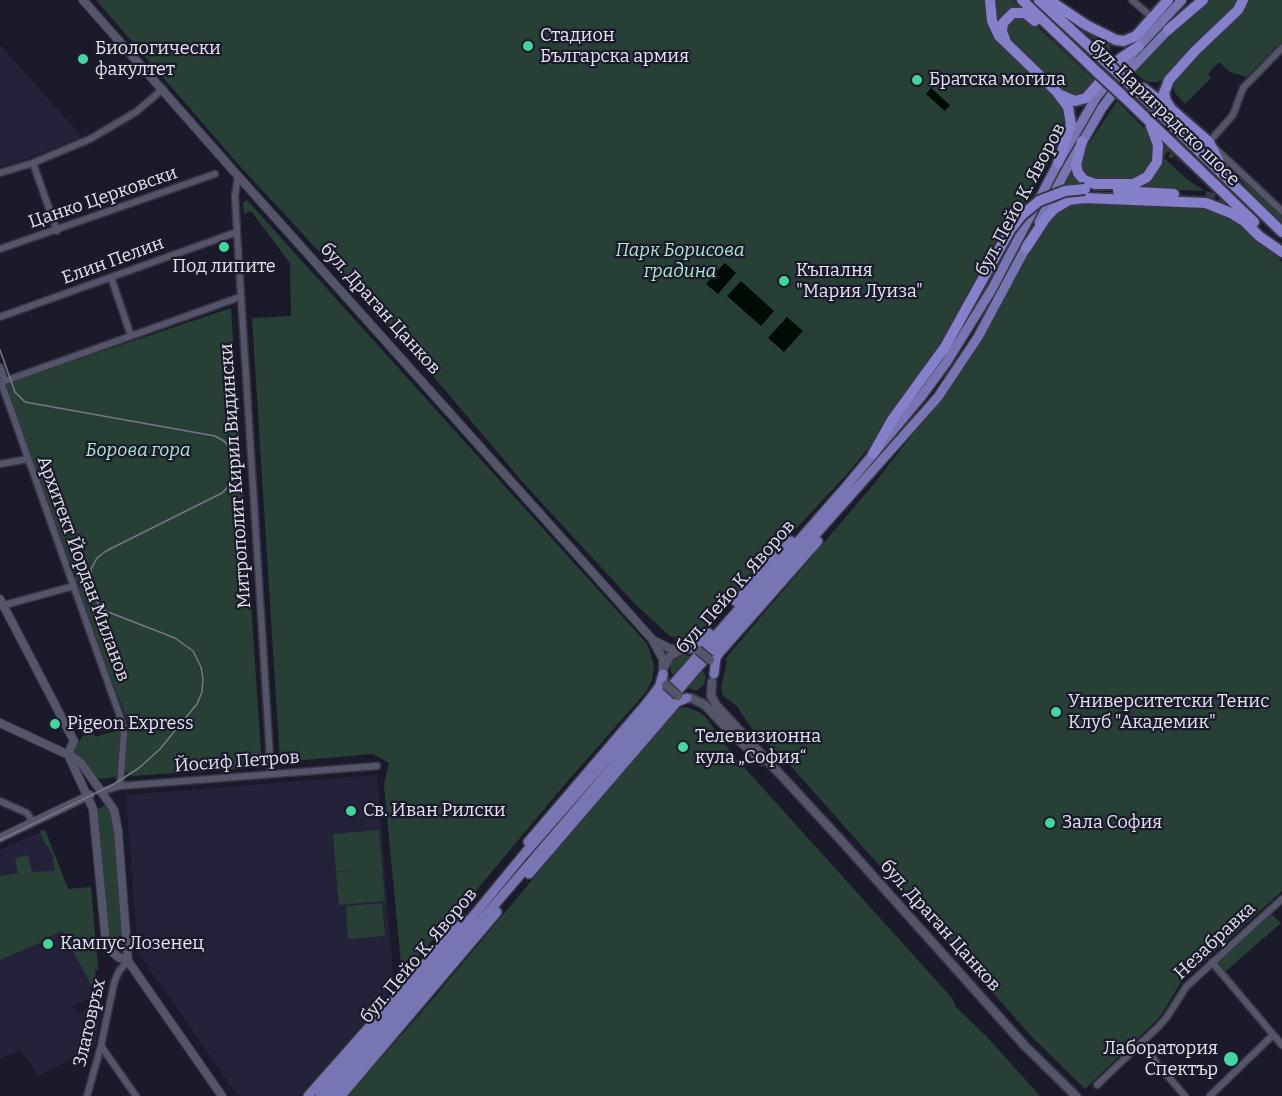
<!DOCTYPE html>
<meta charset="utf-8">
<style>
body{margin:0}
canvas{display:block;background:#1a1a2b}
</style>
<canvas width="1282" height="1096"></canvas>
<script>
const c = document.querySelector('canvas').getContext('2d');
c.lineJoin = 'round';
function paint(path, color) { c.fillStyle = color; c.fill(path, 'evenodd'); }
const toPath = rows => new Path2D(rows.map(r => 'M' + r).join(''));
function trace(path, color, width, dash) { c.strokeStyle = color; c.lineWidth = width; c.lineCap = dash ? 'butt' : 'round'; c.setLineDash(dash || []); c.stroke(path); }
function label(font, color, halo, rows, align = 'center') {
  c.font = font + ' Bitter,serif'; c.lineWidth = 4.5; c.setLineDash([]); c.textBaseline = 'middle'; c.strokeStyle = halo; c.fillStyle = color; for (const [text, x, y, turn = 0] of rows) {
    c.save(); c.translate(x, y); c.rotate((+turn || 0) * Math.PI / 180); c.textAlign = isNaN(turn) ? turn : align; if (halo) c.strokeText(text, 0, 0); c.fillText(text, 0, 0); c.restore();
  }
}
paint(toPath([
 [0,45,82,137,24,160,0,167],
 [377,775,394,988,300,1096,238,1096,138,952,126,795],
 [45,830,68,889,91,887,98,970,95,970,96,995,73,1006,78,1013,102,1002,95,1047,36,1077,34,1069,21,1050,0,1059,0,850]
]), '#232239');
paint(toPath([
 [96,0,984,0,988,27,995,38,1054,95,1063,109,1064,129,1062,137,1036,186,1006,231,936,352,871,445,847,474,700,632,684,639,670,636,635,604,526,486,422,363,238,164],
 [994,0,1013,0,1021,8,1010,10,1005,14,998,26],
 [1206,0,1235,0,1235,5,1168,76,1157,82,1150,82,1142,79,1134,72],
 [1246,0,1282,0,1282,46,1278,45,1247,77,1230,72,1219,62,1208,74,1211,78,1185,104,1175,93,1174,86,1177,79],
 [1011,18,1028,18,1096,81,1082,96,1076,97,1064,92,1011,42,1005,29],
 [1080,27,1111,41,1110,52,1109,53],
 [1117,101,1151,135,1154,142,1153,161,1147,172,1131,180,1093,180,1086,176,1080,166,1082,154],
 [1163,143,1185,167,1174,156,1171,159,1168,156,1171,153,1168,151,1163,157,1188,180,1205,191,1079,186,1062,188,1073,168,1079,179,1141,185],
 [1226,161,1282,215,1282,225,1228,167],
 [247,200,647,644,654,664,652,680,646,692,566,783,464,905,402,974,384,785,389,763,373,754,280,762,252,318,291,316,290,263,251,211,244,214,243,203],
 [1075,202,1201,206,1240,222,1282,262,1282,891,1180,983,1164,1011,1157,1020,1085,1089,1033,1038,788,763,752,729,736,705,723,696,721,688,727,661,725,659,873,485,965,367,1041,230,1053,213],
 [1016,230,979,303,941,363,920,391,1009,238],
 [231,308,262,767,132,776,124,770,128,722,86,613,5,384],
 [681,653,691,657,674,676,671,672,671,663,673,659],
 [702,669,706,677,703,686,696,691,686,687],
 [686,707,699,712,705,716,733,755,952,998,956,1007,988,1038,1040,1096,348,1096,432,1000,633,759,678,709],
 [115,726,120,727,121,732,118,772,115,777,101,779,96,777,75,754,74,749,83,736,93,733,95,737,116,731],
 [106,805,111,813,114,823,121,919,122,935,112,939,109,938,107,930,98,816,98,809],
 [45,830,68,889,91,887,98,970,95,970,96,988,91,985,62,931,46,938,47,940,0,960,0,876,18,873,15,858,28,855,32,872,55,871,52,853,42,839,40,831],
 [379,830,385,901,339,905,336,872,353,870,336,871,333,834],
 [382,903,385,936,348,939,346,906],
 [1271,914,1281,923,1225,972,1216,962]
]), '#283f35');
paint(toPath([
 [931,88,950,105,945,111,926,94],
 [725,263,736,273,718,294,706,284,713,276,707,271,712,266,717,271],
 [741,281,774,311,761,326,727,296],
 [787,317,803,331,784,352,768,338]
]), '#000b03');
trace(toPath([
 [1205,196,1242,205,1282,224]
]), '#383848', 10, [10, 5]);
const minor = toPath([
 [1132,0,1147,13],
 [1209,142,1233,115,1243,88,1282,48],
 [1216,149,1282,211],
 [33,163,57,231],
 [0,173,33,163,90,139,136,112,163,89],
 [238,176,235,196,237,232,271,774],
 [0,249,215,174],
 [111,277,131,336],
 [0,317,237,232],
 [0,367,5,381,1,382,122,722,124,733,120,786],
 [5,381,240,297],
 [0,464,28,459],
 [1,606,74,586],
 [100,792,120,786,377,766],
 [0,801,27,813,33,822],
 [1212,962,1282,1045],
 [1142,1042,1158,1065,1185,1096],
 [101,1046,136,1096],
 [1097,1085,1158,1027,1167,1017,1186,987,1282,899],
 [87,1096,101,1046,114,983,119,971,128,961],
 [1210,1096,1273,1035]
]);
const tertiary = toPath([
 [83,0,238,176,652,639,663,659,663,669],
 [0,599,74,741,68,754],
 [653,640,671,649,682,649],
 [0,723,73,757,82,764,114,810,118,831,128,961,222,1096],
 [68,754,93,809,106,943,110,950,118,957,128,961],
 [0,838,90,795]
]);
const secondary = toPath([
 [664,681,663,669,670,656,683,649,694,649],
 [712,682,711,695,716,705,839,838,1025,1046,1076,1096],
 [691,698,705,705,733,735,762,761]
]);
const primary = toPath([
 [1039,222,1064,174,1102,108,1131,69,1172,26],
 [736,602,791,541],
 [689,648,700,643,709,633],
 [714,674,716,658,720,652,818,541],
 [528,842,646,704,659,687,663,674],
 [529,874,677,702,687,698],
 [413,977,464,920],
 [389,1004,418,975],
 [308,1096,392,1001],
 [320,1096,395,1011,525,853,844,489,921,397,946,363,992,289,1058,163,1097,96,1139,46,1182,0],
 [331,1096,711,652,938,397,978,337,1029,242],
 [341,1096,497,912]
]);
const trunk = toPath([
 [990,0,992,21,999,36,1057,92,1068,107,1071,124,1058,163],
 [1022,0,1097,72],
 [1039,0,1106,62],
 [1049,0,1086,25,1116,40,1124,41,1136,36,1168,0],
 [1168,30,1203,0],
 [1005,39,1002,32,1003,23,1013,13,1025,13,1035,21],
 [1132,86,1282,232],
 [1143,88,1171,109,1209,142,1222,168],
 [1061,95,1075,101,1086,98,1120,59,1139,46],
 [1123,96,1254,222],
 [1171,109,1166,101,1164,93,1169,80,1195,51,1238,10,1243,0],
 [1082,141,1076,165,1078,173,1084,180,1095,184,1134,184,1147,177,1157,162,1158,145,1151,126],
 [1118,191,1174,194],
 [1026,248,1045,219,1054,209,1069,200,1084,198,1206,203,1231,213,1244,221,1259,236,1282,252],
 [873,454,892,420,945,347,1010,230]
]);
trace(minor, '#373643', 9);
trace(tertiary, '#373643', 10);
trace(secondary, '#373643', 11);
trace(primary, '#373643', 12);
trace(trunk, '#373643', 14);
trace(minor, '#555569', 6);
trace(tertiary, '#555569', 8);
trace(secondary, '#555569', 8);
trace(primary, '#7876b2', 9);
trace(trunk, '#8481ca', 10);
trace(toPath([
 [0,350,15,392,25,402,215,436,224,441,231,449,236,458,237,468,233,482,222,493,106,551,97,558,91,569,91,581,98,604,103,610,175,638,193,651,201,667,203,679,202,692,197,704,160,749,139,768,114,784,0,840]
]), '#787887', 1.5);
const secondaryBridge = toPath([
 [698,650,710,660],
 [666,685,678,696]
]);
const trunkBridge = toPath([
 [1106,62,1132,86],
 [1097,72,1123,96],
 [1010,230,1022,215,1039,201,1065,191,1085,189]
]);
trace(secondaryBridge, '#373643', 11, []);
trace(trunkBridge, '#373643', 14, []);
trace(secondaryBridge, '#555569', 8);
trace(trunkBridge, '#8481ca', 10);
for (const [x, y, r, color] of [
 [528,46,6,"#46d49e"],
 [83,59,6,"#46d49e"],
 [917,80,6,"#46d49e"],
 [224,247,6,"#46d49e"],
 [784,281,6,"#46d49e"],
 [1056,712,6,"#46d49e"],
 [55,724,6,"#46d49e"],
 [683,747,6,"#46d49e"],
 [351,811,6,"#46d49e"],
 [1050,823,6,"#46d49e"],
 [48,944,6,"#46d49e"],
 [1231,1059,8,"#46d49e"]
]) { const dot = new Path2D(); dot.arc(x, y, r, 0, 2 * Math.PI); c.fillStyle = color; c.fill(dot); trace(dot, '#1a1a2b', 2); }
label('18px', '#e3e3ef', '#1a1a2b', [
 ["Стадион",540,36],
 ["Българска армия",540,57],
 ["Биологически",95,49],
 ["факултет",95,70],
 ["Братска могила",929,80],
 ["Под липите",224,267,"center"],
 ["Къпалня",796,271],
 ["\"Мария Луиза\"",796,292],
 ["Университетски Тенис",1068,702],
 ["Клуб \"Академик\"",1068,723],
 ["Pigeon Express",67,724],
 ["Телевизионна",695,737],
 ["кула „София“",695,758],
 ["Св. Иван Рилски",363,811],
 ["Зала София",1062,823],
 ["Кампус Лозенец",60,944],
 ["Лаборатория",1218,1049,"right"],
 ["Спектър",1218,1070,"right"]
], 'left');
label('18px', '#e3e3ef', '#1a1a2b', [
 ["бул. Цариградско шосе",1164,113,44],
 ["Цанко Церковски",103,198,-19],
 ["бул. Пейо К. Яворов",1021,200,-62],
 ["Елин Пелин",113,261,-20],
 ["бул. Драган Цанков",380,309,48],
 ["Митрополит Кирил Видински",236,476,-94],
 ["Архитект Йордан Миланов",83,569,70],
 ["бул. Пейо К. Яворов",736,587,-49],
 ["Йосиф Петров",237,762,-4],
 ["бул. Драган Цанков",940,926,48],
 ["Незабравка",1215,941,-43],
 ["бул. Пейо К. Яворов",419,956,-50],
 ["Златовръх",90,1023,-77]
]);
label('italic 18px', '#aee9cd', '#1a1a2b', [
 ["Парк Борисова",680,251],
 ["градина",680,272],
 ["Борова гора",138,451]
]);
</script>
